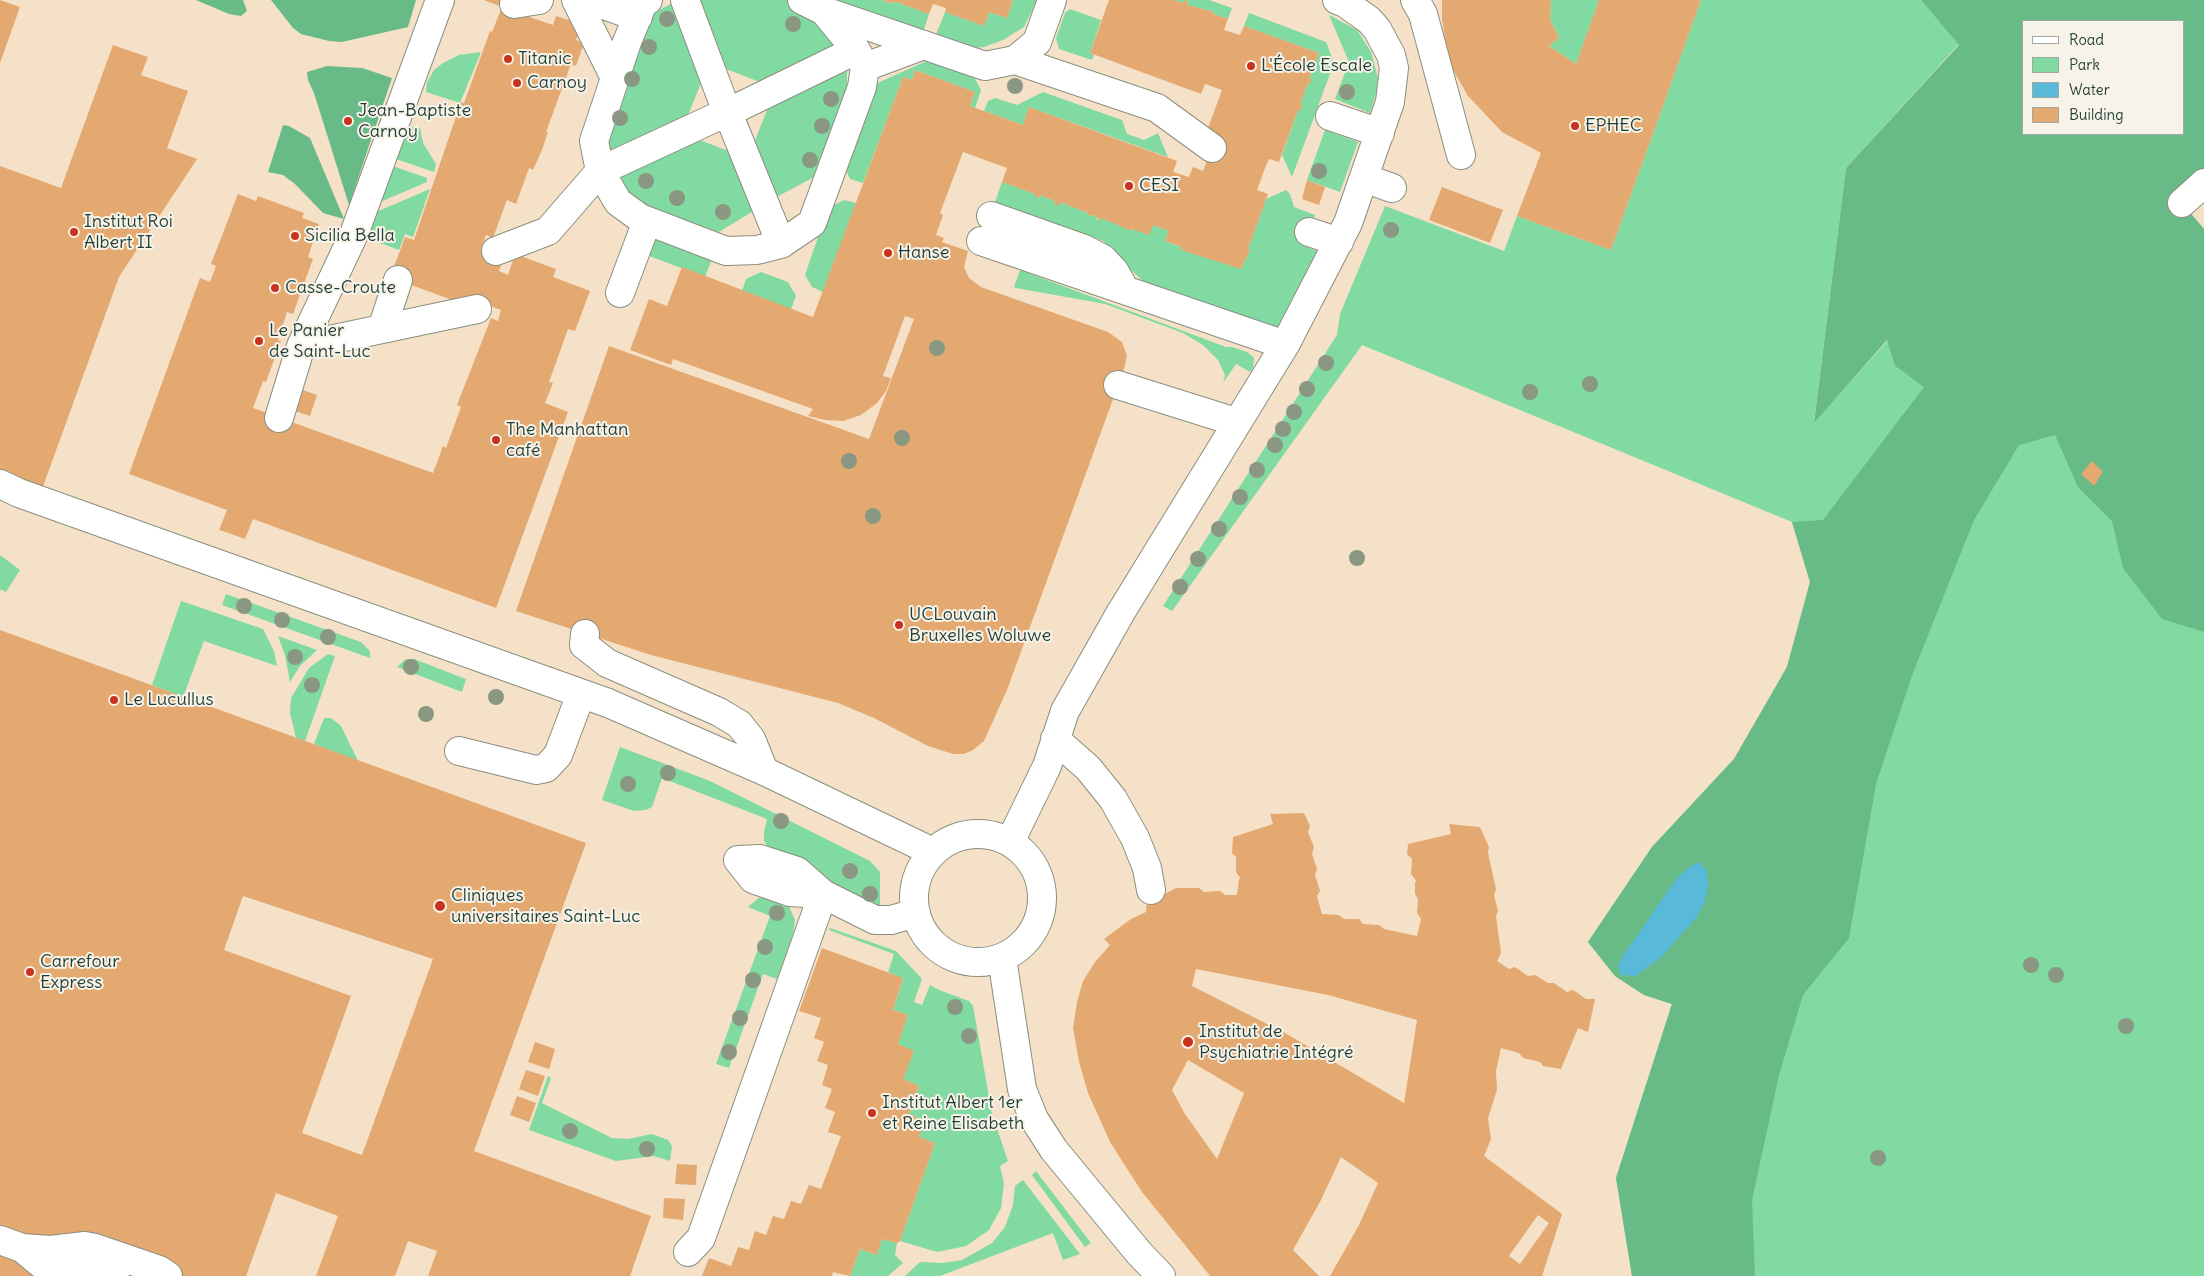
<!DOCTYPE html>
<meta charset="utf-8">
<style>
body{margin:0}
#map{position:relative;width:2204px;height:1276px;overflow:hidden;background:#f5e1c8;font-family:Delius,sans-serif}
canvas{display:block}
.legend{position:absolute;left:2022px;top:20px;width:162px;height:115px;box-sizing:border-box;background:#f7f3e8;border:1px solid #a1aaa0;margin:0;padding:6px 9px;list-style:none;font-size:15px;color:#1f3d34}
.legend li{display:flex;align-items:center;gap:10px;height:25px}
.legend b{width:25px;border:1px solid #a1aaa0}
</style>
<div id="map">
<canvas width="2204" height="1276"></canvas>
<ul class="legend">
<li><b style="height:6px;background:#fff"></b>Road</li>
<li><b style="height:14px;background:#80daa1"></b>Park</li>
<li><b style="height:14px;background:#59b9d8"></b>Water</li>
<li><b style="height:14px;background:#e4a971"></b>Building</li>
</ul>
</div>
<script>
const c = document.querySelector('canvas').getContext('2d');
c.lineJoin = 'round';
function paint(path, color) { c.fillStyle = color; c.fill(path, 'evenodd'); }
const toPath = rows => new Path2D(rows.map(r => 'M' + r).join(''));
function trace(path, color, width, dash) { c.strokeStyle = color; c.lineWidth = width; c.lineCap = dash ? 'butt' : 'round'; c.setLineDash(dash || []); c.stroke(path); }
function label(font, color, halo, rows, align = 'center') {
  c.font = font + ' Delius,sans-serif'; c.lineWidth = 4; c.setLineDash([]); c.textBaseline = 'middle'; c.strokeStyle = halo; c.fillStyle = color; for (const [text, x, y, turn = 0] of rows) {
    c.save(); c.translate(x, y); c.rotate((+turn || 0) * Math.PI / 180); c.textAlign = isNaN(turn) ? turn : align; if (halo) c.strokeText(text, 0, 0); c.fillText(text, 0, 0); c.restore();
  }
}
paint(toPath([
 [678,0,706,71,684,125,607,153,602,139,652,14],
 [693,0,788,0,820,22,843,49,770,86,716,65],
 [831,0,882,0,893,4,894,1,929,14,923,32],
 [1013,0,1037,0,1024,27,1003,40,984,47,974,48,935,37,945,12,984,26,989,12,1007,18],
 [1174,0,1209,0,1232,8,1228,19,1213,14,1214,12,1187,5,1188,2,1185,1,1183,3],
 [1551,0,1599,0,1576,64,1549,46,1559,38,1550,19],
 [1701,0,1921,0,1959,44,1846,168,1814,422,1888,340,1895,366,1925,387,2162,181,2204,229,2204,1276,1632,1276,1616,1178,1672,1004,1644,995,1615,976,1588,942,1652,847,1734,759,1787,667,1810,582,1792,522,1362,345,1172,611,1163,606,1337,335,1340,314,1385,206,1504,251,1517,216,1611,250],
 [1070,9,1101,20,1090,53,1094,55,1092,60,1059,49,1056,38,1065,13],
 [1249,13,1326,42,1334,63,1292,177,1282,155,1298,110,1301,110,1302,106,1300,105,1308,83,1310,84,1309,79,1319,53,1244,26],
 [1329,15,1357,30,1371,52,1378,78,1376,94,1370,113,1335,99,1349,62],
 [481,52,460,103,426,92,427,82,434,70,443,63,459,55],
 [929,60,974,77,981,90,975,108,970,106,975,92,915,70,912,80,903,77,863,183,850,179,844,165,873,85],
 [847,61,847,88,842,106,814,177,771,200,751,151,772,97],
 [1043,92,1122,120,1127,134,1144,140,1158,133,1168,157,1029,107,1023,125,984,111,988,101,995,98,1017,105],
 [409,126,420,128,423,143,436,164,434,172,396,159],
 [1325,130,1358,142,1340,192,1307,180],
 [689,136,739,155,760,207,719,232,646,207,634,200,612,172],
 [393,166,427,178,427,182,378,203],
 [1002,182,1035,194,1035,196,1039,198,1040,195,1055,201,1054,204,1058,205,1060,202,1088,213,1088,215,1097,216,1096,219,1100,220,1101,218,1132,230,1153,225,1169,231,1165,241,1241,269,1250,250,1248,249,1266,199,1286,190,1290,194,1294,207,1315,215,1304,246,1317,251,1278,326,1270,326,1146,284,1129,268,1116,252,1103,241,995,202],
 [430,189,413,237,405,234,399,250,367,238,376,212],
 [844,200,856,203,823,292,812,287,805,275,828,208],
 [652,231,714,254,705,277,644,254],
 [1020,270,1226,347,1232,347,1247,352,1254,358,1253,368,1250,372,1236,364,1223,383,1225,375,1218,360,1203,345,1183,333,1105,304,1016,288,1014,287],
 [761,272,788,282,796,296,791,309,742,291,746,279],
 [0,555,20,570,6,592,0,589],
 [226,594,361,642,370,651,370,658,222,605],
 [181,601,263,629,274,651,277,666,204,641,183,697,152,685],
 [278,636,317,650,300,666,290,682,285,655],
 [328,654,335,656,305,741,296,738,290,713,291,698,309,668],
 [406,659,414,659,466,679,462,692,397,667],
 [324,718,331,718,341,726,358,761,314,744],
 [620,747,710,781,870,861,880,872,880,910,836,887,813,866,768,848,764,840,764,832,767,819,662,778,652,807,646,810,634,811,602,800],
 [761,896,787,902,795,920,793,934,777,979,763,974,729,1068,716,1064,770,916,748,907],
 [830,928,896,951,922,979,914,1002,922,1005,930,985,939,990,969,1001,973,1006,992,1114,1008,1161,1000,1166,1004,1183,1001,1208,989,1230,966,1246,937,1252,900,1241,935,1143,919,1137,925,1121,909,1114,919,1086,903,1079,913,1051,898,1044,908,1015,893,1010,903,979,888,972,894,954,829,930],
 [548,1076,551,1078,542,1103,612,1138,628,1139,652,1134,668,1140,672,1146,670,1161,654,1156,616,1161,529,1130],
 [1036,1171,1091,1243,1085,1247,1032,1175],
 [1023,1180,1080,1254,1063,1260,1053,1233,940,1276,905,1276,920,1262,943,1263,962,1260,992,1243,1005,1227,1013,1205,1015,1186],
 [882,1239,897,1243,895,1255,903,1263,888,1276,850,1276,860,1249,877,1255]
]), '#80daa1');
paint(toPath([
 [196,0,243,0,247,11,241,16,229,14],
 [271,0,416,0,408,27,342,42,329,41,301,34,293,28],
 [1921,0,2204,0,2204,182,2182,203,2204,229,2204,632,2162,619,2123,568,2112,521,2078,487,2055,435,2019,445,1974,520,1911,678,1876,784,1849,938,1803,995,1779,1075,1752,1200,1755,1276,1632,1276,1616,1178,1672,1004,1644,995,1615,976,1588,942,1652,847,1734,759,1787,667,1810,582,1792,522,1823,520,1924,387,1895,366,1887,340,1814,423,1846,168,1959,45],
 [2023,21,2183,21,2183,134,2023,134],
 [327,66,362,68,392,78,349,205,314,93,308,80,307,72],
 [283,125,289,126,310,138,344,219,323,213,295,184,283,175,268,172]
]), '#68ba87');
paint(toPath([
 [1699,862,1707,871,1708,884,1705,902,1697,917,1663,955,1651,965,1635,976,1621,975,1618,967,1622,957,1678,877,1691,866]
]), '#59b9d8');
paint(toPath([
 [0,0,20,7,0,63],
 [484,0,515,0,512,11,553,25,556,16,582,24,576,40,584,43,576,66,571,64,546,132,548,132,542,150,533,170,529,168,516,204,507,200,493,238,486,235,482,246,505,254,499,271,508,275,515,254,556,269,553,277,590,291,575,331,568,329,549,382,553,383,545,403,568,412,496,608,253,519,245,539,223,531,219,530,227,510,129,474,200,278,210,282,216,266,211,264,238,194,256,201,258,196,304,213,302,218,319,224,308,257,313,259,293,314,287,312,278,340,281,341,266,382,263,381,253,408,433,473,443,446,446,448,461,407,457,405,491,318,498,321,501,310,490,306,452,305,449,299,390,277,405,237,414,240,461,102,464,103,490,31,492,32,502,7],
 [883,0,1013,0,1007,18,989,12,984,26,945,12,946,8,933,4,929,14,894,1,893,4],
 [1109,0,1174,0,1183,3,1184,0,1188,2,1187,5,1214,12,1213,14,1228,19,1224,30,1240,35,1244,26,1319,53,1309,79,1312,79,1310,84,1308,83,1300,105,1302,106,1301,110,1298,110,1279,162,1269,159,1265,168,1257,190,1268,194,1248,249,1250,250,1241,269,1181,250,1182,247,1165,241,1169,231,1153,225,1149,235,1132,229,1132,231,1101,218,1101,220,1096,218,1097,216,1088,215,1088,213,1060,202,1059,206,1054,204,1055,201,1040,195,1039,198,1034,196,1035,194,1002,182,1007,168,963,152,940,213,943,215,936,235,944,238,942,242,968,251,964,267,969,278,981,287,1108,332,1122,342,1127,356,1124,369,1007,690,984,741,973,750,964,754,953,754,928,746,874,718,838,703,651,655,516,611,609,346,869,439,914,319,905,316,883,376,891,378,886,391,877,403,861,415,843,421,825,420,808,416,813,409,673,359,671,365,630,350,649,299,667,306,682,267,813,317,903,77,912,80,915,70,975,92,970,106,1023,125,1029,107,1177,161,1173,172,1189,177,1193,167,1203,171,1215,139,1205,136,1222,90,1205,84,1201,94,1090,53],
 [1442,0,1551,0,1550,19,1559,38,1549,46,1576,64,1599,0,1701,0,1611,250,1517,216,1541,153,1502,132,1468,96,1452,68,1447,51,1442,19],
 [113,45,148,57,141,75,188,91,167,148,197,159,119,277,41,492,0,477,0,166,61,188],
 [1307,180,1325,187,1319,205,1302,199],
 [1442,187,1503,210,1490,243,1429,220],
 [300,389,317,395,310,416,292,410],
 [2092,461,2103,472,2094,486,2081,474],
 [0,630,586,843,474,1151,651,1216,630,1276,428,1276,437,1251,408,1241,395,1276,316,1276,338,1216,276,1193,246,1276,0,1276],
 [243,896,433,959,362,1155,302,1133,351,996,224,950],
 [1304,813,1310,826,1308,832,1314,847,1312,854,1317,869,1315,875,1320,891,1317,896,1322,914,1339,915,1344,919,1359,919,1363,924,1379,925,1384,929,1417,936,1421,919,1417,913,1418,899,1415,894,1415,882,1417,882,1411,874,1412,859,1407,854,1408,844,1451,834,1449,824,1480,827,1489,847,1488,853,1496,889,1494,895,1498,911,1496,916,1501,953,1497,961,1509,969,1515,967,1528,976,1535,975,1548,983,1554,983,1567,992,1573,990,1586,999,1595,999,1588,1032,1578,1028,1561,1069,1543,1066,1540,1062,1523,1058,1519,1053,1501,1048,1496,1071,1497,1090,1488,1118,1491,1139,1484,1156,1562,1214,1542,1276,1330,1276,1359,1225,1378,1183,1341,1157,1321,1200,1293,1250,1319,1276,1210,1276,1142,1192,1110,1142,1088,1093,1079,1062,1073,1028,1077,1002,1083,981,1095,962,1110,945,1104,939,1131,919,1146,912,1147,897,1163,895,1176,888,1199,888,1204,892,1220,891,1225,895,1237,895,1239,879,1241,879,1236,872,1236,857,1232,853,1233,837,1273,824,1270,814],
 [1196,969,1328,995,1417,1020,1404,1103,1285,1033,1192,986],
 [1188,1060,1244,1093,1217,1159,1185,1114,1172,1090],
 [1538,1215,1549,1223,1520,1264,1509,1256],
 [822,948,903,978,893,1010,908,1015,898,1044,914,1051,903,1079,919,1086,909,1114,925,1121,919,1137,935,1143,900,1241,897,1243,882,1239,877,1255,860,1249,850,1276,833,1272,832,1276,702,1276,709,1258,731,1266,738,1247,749,1250,755,1231,766,1235,773,1216,784,1219,791,1201,801,1204,809,1185,821,1189,841,1136,828,1132,835,1112,825,1108,832,1089,822,1085,828,1065,817,1061,824,1042,814,1038,821,1018,799,1011],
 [535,1042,555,1049,549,1069,528,1062],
 [526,1070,545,1076,538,1096,519,1089],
 [517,1096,536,1103,529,1122,510,1115],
 [677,1164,697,1165,696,1185,675,1184],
 [664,1198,685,1199,683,1220,663,1218]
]), '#e4a971');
const minor = toPath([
 [576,0,615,78],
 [590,0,638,17],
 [648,0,643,3,627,42,594,141,600,171,618,202,640,218,726,251,757,250,781,244,812,223,862,87,865,67,856,50,824,11,802,0],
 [685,0,725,107],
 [1415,0,1423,14,1461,155],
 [514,4,539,0],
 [824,11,985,66,1015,60,1037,42,1052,0],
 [1015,60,1157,108,1212,148],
 [865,67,924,45],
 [733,110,856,50],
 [1330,116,1380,133],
 [730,118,781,244],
 [1364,178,1392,188],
 [2182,203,2204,183],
 [991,216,1084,249,1103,259,1115,272,1125,290],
 [1309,232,1339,242],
 [981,241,1285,345],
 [496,251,548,231,600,171,723,114],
 [620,293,647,221],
 [382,329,398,280],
 [301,346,477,309],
 [1118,385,1236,422],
 [279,418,301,346,354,234,440,0],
 [0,484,19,493,608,703,764,771,933,852],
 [585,634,584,645,607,663,719,712,739,724,751,739,764,771],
 [1055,739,1088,768,1113,799,1135,838,1147,868,1151,890],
 [459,751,536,770,546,768,558,755,581,694],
 '914 898a64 64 0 1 1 128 0a64 64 0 1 1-128 0Z',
 [1010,842,1047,766,1065,711,1121,612,1285,345,1348,223,1390,102,1394,68,1391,55,1377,29,1369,20,1345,3,1337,0],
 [738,860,753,879,790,892,823,894],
 [738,860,760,859,797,871,823,894],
 [1002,958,1022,1089,1034,1119,1054,1150,1139,1253,1161,1276],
 [0,1240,22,1248,51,1272,52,1276],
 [22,1248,50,1250,85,1246,95,1248,159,1270,168,1276],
 [688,1252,701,1238,823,894,875,920,891,920,916,913],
 [66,1276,90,1267,115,1276]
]);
trace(minor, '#8a8f7e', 30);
trace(minor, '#fff', 28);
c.fillStyle = '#8a9883';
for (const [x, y] of [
 [667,19],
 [793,24],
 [649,47],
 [632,79],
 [1015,86],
 [1347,92],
 [831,99],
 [620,118],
 [822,126],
 [810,160],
 [1319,171],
 [646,181],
 [677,198],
 [723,212],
 [1391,230],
 [937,348],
 [1326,363],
 [1590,384],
 [1307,389],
 [1530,392],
 [1294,412],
 [1283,429],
 [902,438],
 [1275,445],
 [849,461],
 [1257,470],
 [1240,497],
 [873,516],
 [1219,529],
 [1357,558],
 [1198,559],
 [1180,587],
 [244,606],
 [282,620],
 [328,637],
 [295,657],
 [411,667],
 [312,685],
 [496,697],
 [426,714],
 [668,773],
 [628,784],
 [781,821],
 [850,871],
 [870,894],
 [777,913],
 [765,947],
 [2031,965],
 [2056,975],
 [753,980],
 [955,1007],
 [740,1018],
 [2126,1026],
 [969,1036],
 [729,1052],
 [570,1131],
 [647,1149],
 [1878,1158]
]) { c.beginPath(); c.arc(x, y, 8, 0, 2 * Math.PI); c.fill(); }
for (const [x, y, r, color] of [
 [508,59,5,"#c8321e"],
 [1251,66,5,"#c8321e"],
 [517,83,5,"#c8321e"],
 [348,121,5,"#c8321e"],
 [1575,126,5,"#c8321e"],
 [1129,186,5,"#c8321e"],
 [74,232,5,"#c8321e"],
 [295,236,5,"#c8321e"],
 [888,253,5,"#c8321e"],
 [275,288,5,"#c8321e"],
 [259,341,5,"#c8321e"],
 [496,440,5,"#c8321e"],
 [899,625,5,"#c8321e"],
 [114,700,5,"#c8321e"],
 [440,906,6,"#c8321e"],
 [30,972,5,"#c8321e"],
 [1188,1042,6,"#c8321e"],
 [872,1113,5,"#c8321e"]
]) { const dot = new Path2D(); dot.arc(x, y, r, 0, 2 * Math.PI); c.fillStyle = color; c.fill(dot); trace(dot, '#f7f3e8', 2); }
label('18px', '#1f3d34', '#f7f3e8', [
 ["Titanic",518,59],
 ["L'École Escale",1261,66],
 ["Carnoy",527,83],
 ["Jean-Baptiste",358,111],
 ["Carnoy",358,132],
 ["EPHEC",1585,126],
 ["CESI",1139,186],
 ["Institut Roi",84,222],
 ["Albert II",84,243],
 ["Sicilia Bella",305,236],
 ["Hanse",898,253],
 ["Casse-Croute",285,288],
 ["Le Panier",269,331],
 ["de Saint-Luc",269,352],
 ["The Manhattan",506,430],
 ["café",506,451],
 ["UCLouvain",909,615],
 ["Bruxelles Woluwe",909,636],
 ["Le Lucullus",124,700],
 ["Cliniques",451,896],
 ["universitaires Saint-Luc",451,917],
 ["Carrefour",40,962],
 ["Express",40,983],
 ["Institut de",1199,1032],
 ["Psychiatrie Intégré",1199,1053],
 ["Institut Albert 1er",882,1103],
 ["et Reine Elisabeth",882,1124]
], 'left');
</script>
